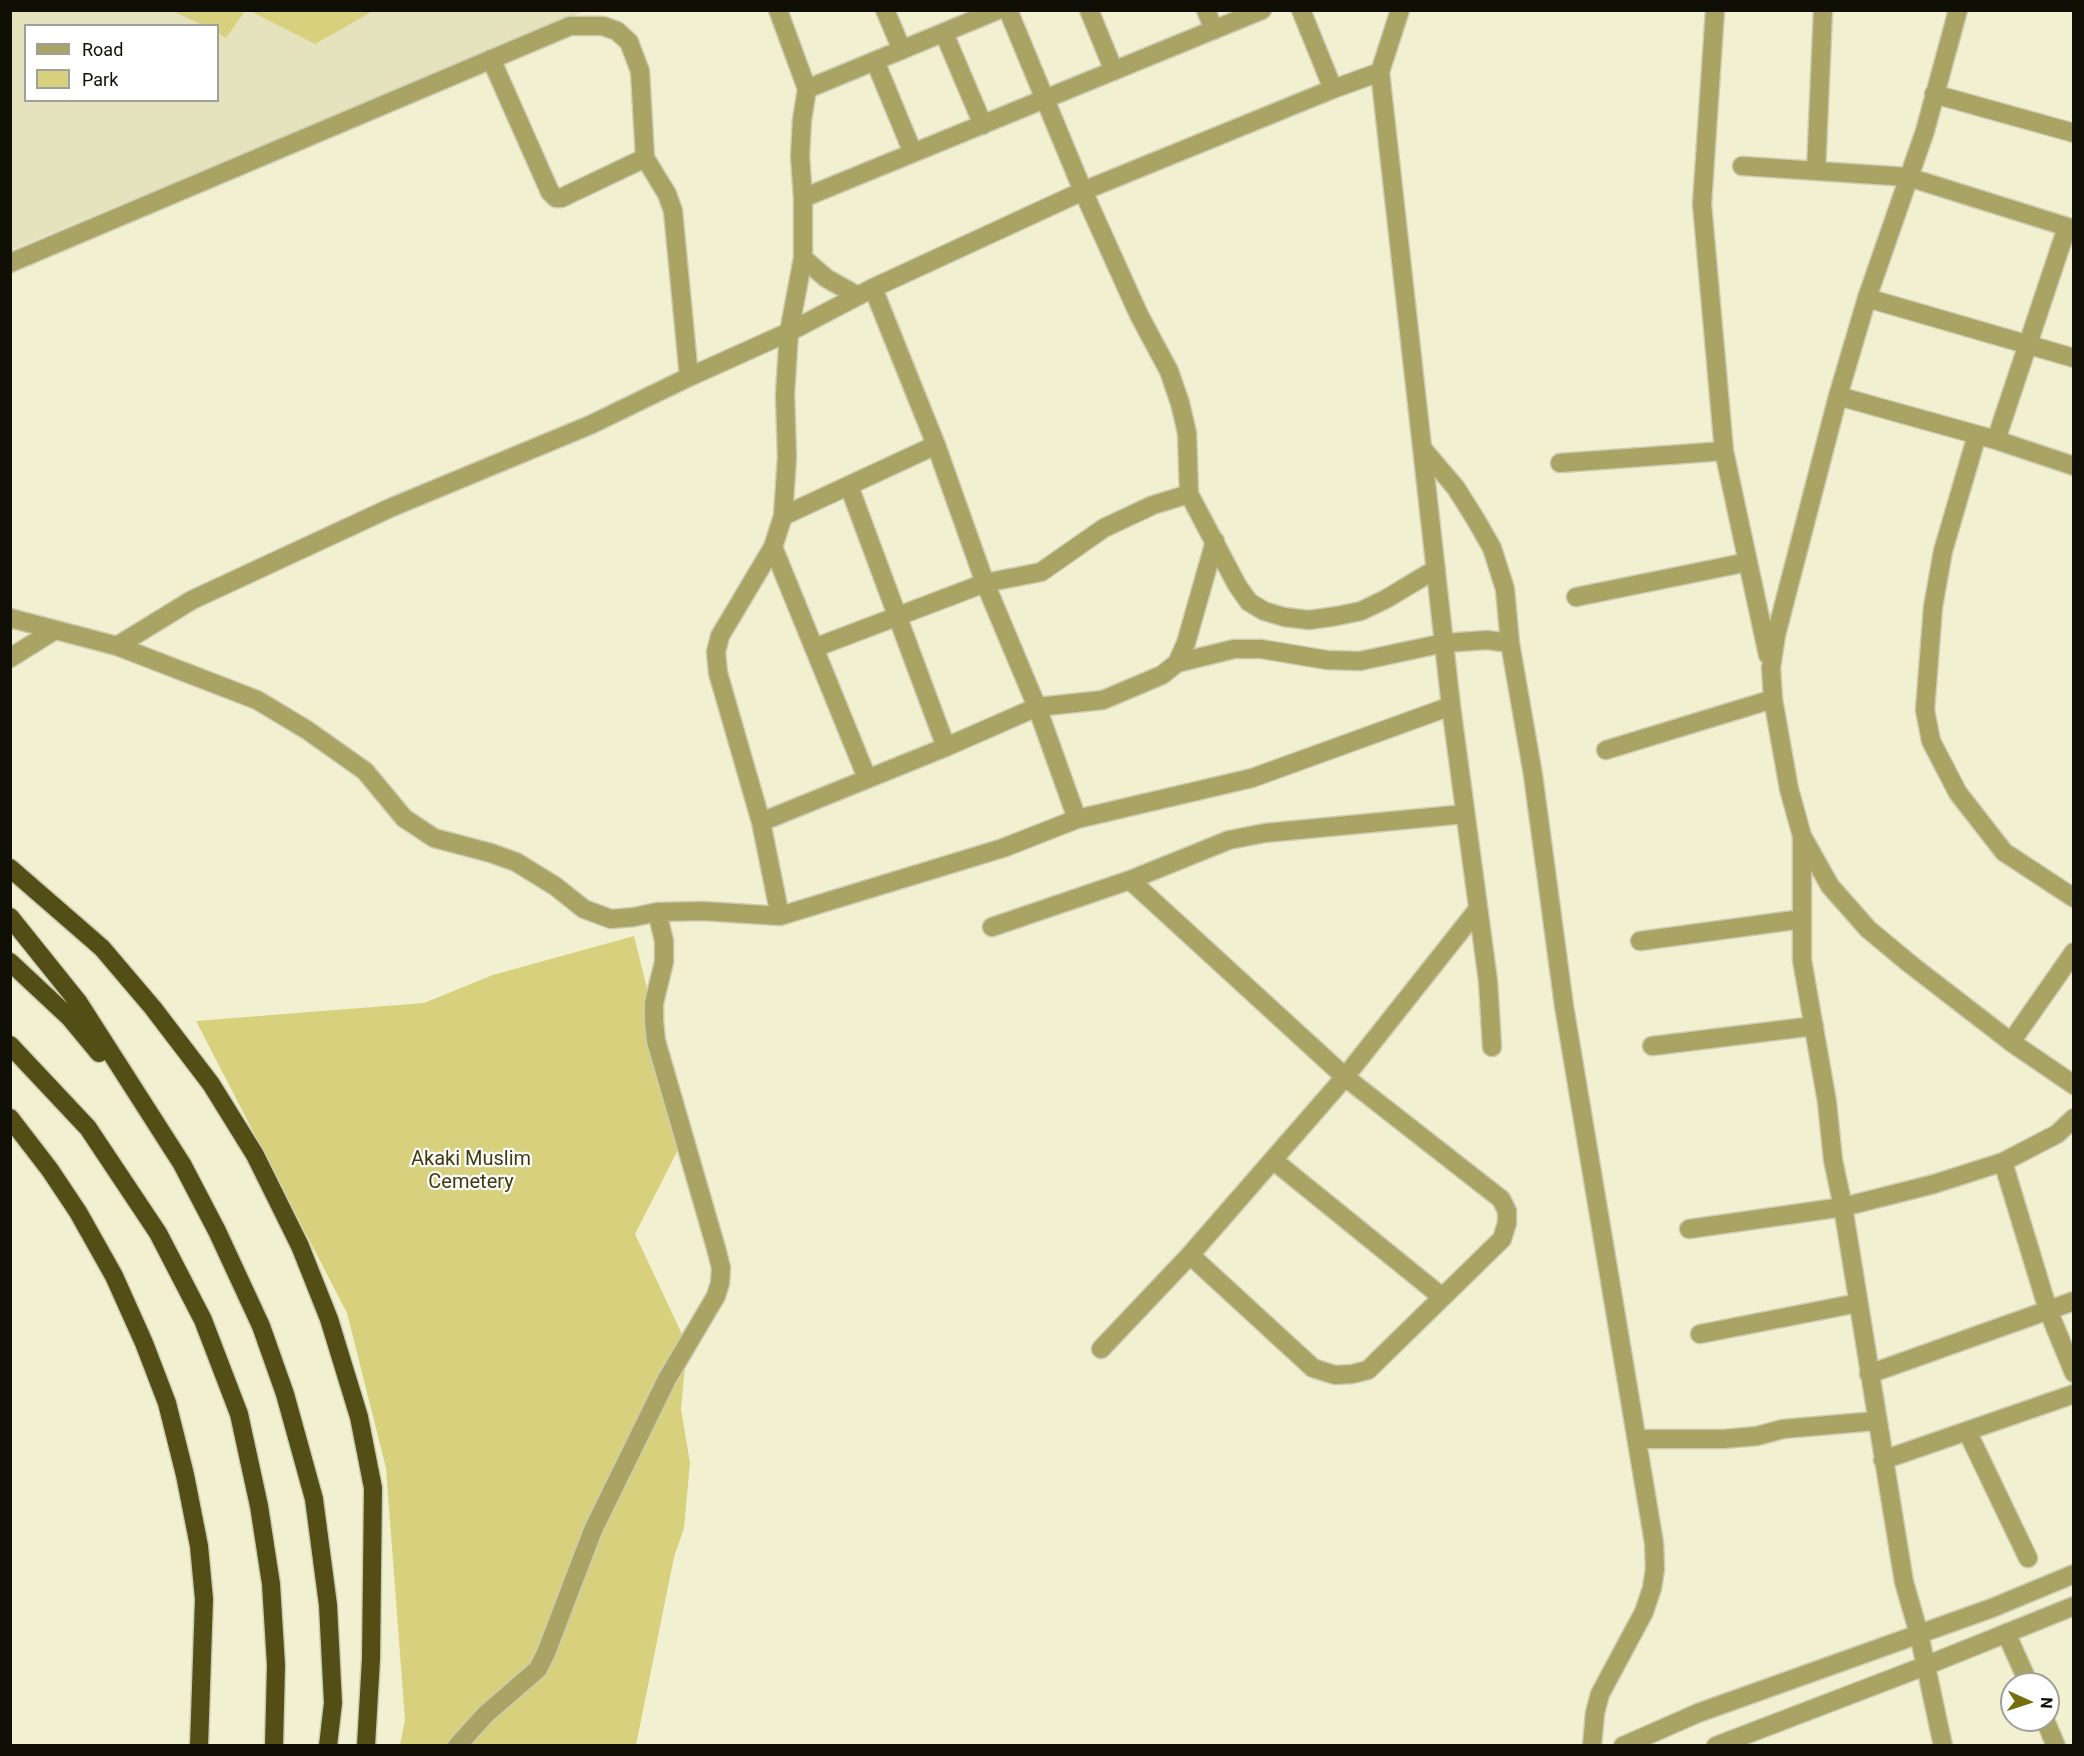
<!DOCTYPE html>
<style>
body{margin:0}
#map{position:relative;width:2084px;height:1756px;overflow:hidden;background:#f1f0d1;font-family:Roboto,sans-serif}
canvas{display:block}
.frame{position:absolute;inset:0;border:12px solid #100f06;pointer-events:none}
.legend{position:absolute;left:24px;top:24px;width:195px;height:78px;box-sizing:border-box;background:#fff;border:2px solid #9f9f9b;margin:0;padding:8px 10px;list-style:none;font-size:18px;color:#100f06}
.legend li{display:flex;align-items:center;gap:12px;height:30px}
.legend b{width:30px;border:2px solid #9f9f9b}
.north{position:absolute;left:2000px;top:1672px;width:60px;height:60px;box-sizing:border-box;background:#fff;border:2px solid #9f9f9b;border-radius:50%;rotate:93deg;font-size:16px;font-weight:700;line-height:24px;text-align:center;color:#100f06}
.north::after{content:'';display:block;margin:auto;width:21px;height:27px;background:#766e0d;clip-path:polygon(50% 0,100% 100%,50% 72%,0 100%)}
</style>
<div id="map">
<canvas width="2084" height="1756"></canvas>
<div class="frame"></div>
<ul class="legend">
<li><b style="height:8px;background:#a9a464"></b>Road</li>
<li><b style="height:16px;background:#d7d07d"></b>Park</li>
</ul>
<div class="north">N</div>
</div>
<script>
const c = document.querySelector('canvas').getContext('2d');
c.lineJoin = 'round';
function paint(path, color) { c.fillStyle = color; c.fill(path, 'evenodd'); }
const toPath = rows => new Path2D(rows.map(r => 'M' + r).join(''));
function trace(path, color, width, dash) { c.strokeStyle = color; c.lineWidth = width; c.lineCap = dash ? 'butt' : 'round'; c.setLineDash(dash || []); c.stroke(path); }
function label(font, color, halo, rows, align = 'center') {
  c.font = font + ' Roboto,sans-serif'; c.lineWidth = 4.5; c.setLineDash([]); c.textBaseline = 'middle'; c.strokeStyle = halo; c.fillStyle = color; for (const [text, x, y, turn = 0] of rows) {
    c.save(); c.translate(x, y); c.rotate((+turn || 0) * Math.PI / 180); c.textAlign = isNaN(turn) ? turn : align; if (halo) c.strokeText(text, 0, 0); c.fillText(text, 0, 0); c.restore();
  }
}
paint(toPath([
 [11,11,585,11,11,250],
 [26,26,218,26,218,100,26,100]
]), '#e5e3bd');
paint(toPath([
 [173,11,245,10,245,11,226,38,218,33,218,26,202,25],
 [250,11,250,10,373,11,315,44],
 [634,936,684,1138,635,1234,687,1345,681,1409,690,1463,684,1528,674,1557,636,1745,400,1745,405,1720,386,1468,347,1313,196,1021,424,1003,493,975]
]), '#d7d07d');
const minor = toPath([
 [778,10,807,89,802,120,800,156,803,198,803,258,789,332,785,394,787,457,783,516,773,547,720,636,716,652,718,673,761,822,780,916],
 [885,10,902,50],
 [1008,10,1083,191,1139,315,1169,371,1180,403,1187,433,1189,494,1237,585,1249,602,1264,611,1284,617,1309,620,1337,616,1361,611,1386,599,1436,569],
 [1089,10,1114,71],
 [1206,10,1214,30],
 [1715,10,1702,204,1724,451,1768,655],
 [1958,10,1925,131,1867,298,1838,396,1776,635,1771,668,1773,699,1789,789,1802,836,1830,886,1868,929,1910,964,2011,1042,2074,1085],
 [944,33,983,125],
 [491,59,550,192,556,198,561,198,645,158],
 [875,61,913,153],
 [807,89,998,10],
 [1333,89,1380,72],
 [1934,94,2074,133],
 [1742,166,1908,177,2074,229],
 [1816,171,1823,10],
 [803,198,1262,10],
 [803,258,826,278,858,296],
 [10,263,570,26,603,26,617,31,629,42,640,71,645,158,667,194,673,211,689,377],
 [873,288,936,445,985,583,1037,707,1077,819],
 [1867,298,2074,358],
 [1838,396,1996,440,2074,466],
 [1977,435,1943,551,1933,607,1925,710,1931,741,1958,793,2004,852,2074,898],
 [1996,440,2067,227],
 [1422,448,1456,488,1476,520,1492,548,1505,589,1510,643,1533,775,1564,1006,1654,1543,1655,1569,1652,1588,1644,1612,1600,1694,1595,1713,1592,1746],
 [1560,463,1724,451],
 [849,486,946,747],
 [783,516,936,445],
 [773,547,867,778],
 [1576,597,1748,562],
 [10,618,117,646,257,700,307,730,365,771,404,818,434,838,491,853,516,862,555,886,584,909,611,919,634,917,657,912,703,911,780,916,1003,848,1077,819,1252,778,1451,706,1380,72,1400,10],
 [117,646,192,600,390,508,590,425,689,377,789,332,873,288,1083,191,1333,89,1301,10],
 [814,648,985,583,1041,572,1104,528,1153,505,1189,494],
 [10,658,55,630],
 [1177,663,1234,649,1261,649,1327,660,1360,661,1444,643,1487,640,1510,643],
 [1451,706,1488,981,1492,1047],
 [1606,750,1773,699],
 [761,822,946,747,1037,707,1103,700,1162,675,1177,663,1186,643,1215,541],
 [1802,838,1802,960,1827,1102,1833,1160,1843,1207,1904,1582,1919,1634,1943,1746],
 [1130,880,1345,1077,1501,1199,1507,1211,1507,1223,1502,1239,1368,1370,1352,1374,1335,1375,1313,1368,1190,1255],
 [992,927,1130,880,1229,840,1265,833,1465,814],
 [1640,941,1802,919],
 [2011,1042,2074,952],
 [1652,1046,1814,1026],
 [1273,1160,1442,1297],
 [2003,1162,2048,1310,2074,1373],
 [1689,1229,1843,1207,1934,1184,2003,1162,2057,1134,2074,1118],
 [1700,1334,1858,1303],
 [1101,1349,1190,1255,1345,1077,1478,909],
 [1869,1374,2074,1301],
 [1967,1431,2028,1558],
 [1637,1439,1723,1439,1757,1436,1783,1429,1876,1421],
 [1883,1460,2074,1394],
 [2006,1633,2029,1684],
 [2045,1720,2056,1746],
 [457,1746,486,1714,538,1669,546,1653,593,1530,667,1379,716,1296,720,1283,721,1268,716,1248,656,1041,654,1021,654,1003,664,962,664,941,657,912],
 [1623,1746,1698,1713,1992,1608,2074,1574],
 [1716,1746,1925,1666,2074,1606]
]);
const highway = toPath([
 [10,868,102,948,153,1008,211,1084,255,1155,300,1246,329,1319,359,1417,373,1488,371,1659,366,1746],
 [10,917,79,1003,182,1164,217,1231,261,1326,285,1394,314,1499,328,1605,333,1703,328,1746],
 [10,962,70,1018,99,1053],
 [10,1045,88,1128,158,1233,203,1320,239,1414,259,1506,271,1584,276,1665,274,1746],
 [10,1118,50,1170,78,1212,114,1276,144,1343,167,1403,185,1475,199,1546,204,1599,199,1746]
]);
trace(minor, '#cdccb1', 21);
trace(highway, '#cdccb1', 21);
trace(minor, '#a9a464', 18);
trace(highway, '#524e16', 18);
label('20px', '#3e3a0d', '#fff', [
 ["Akaki Muslim",471,1160],
 ["Cemetery",471,1183]
]);
</script>
